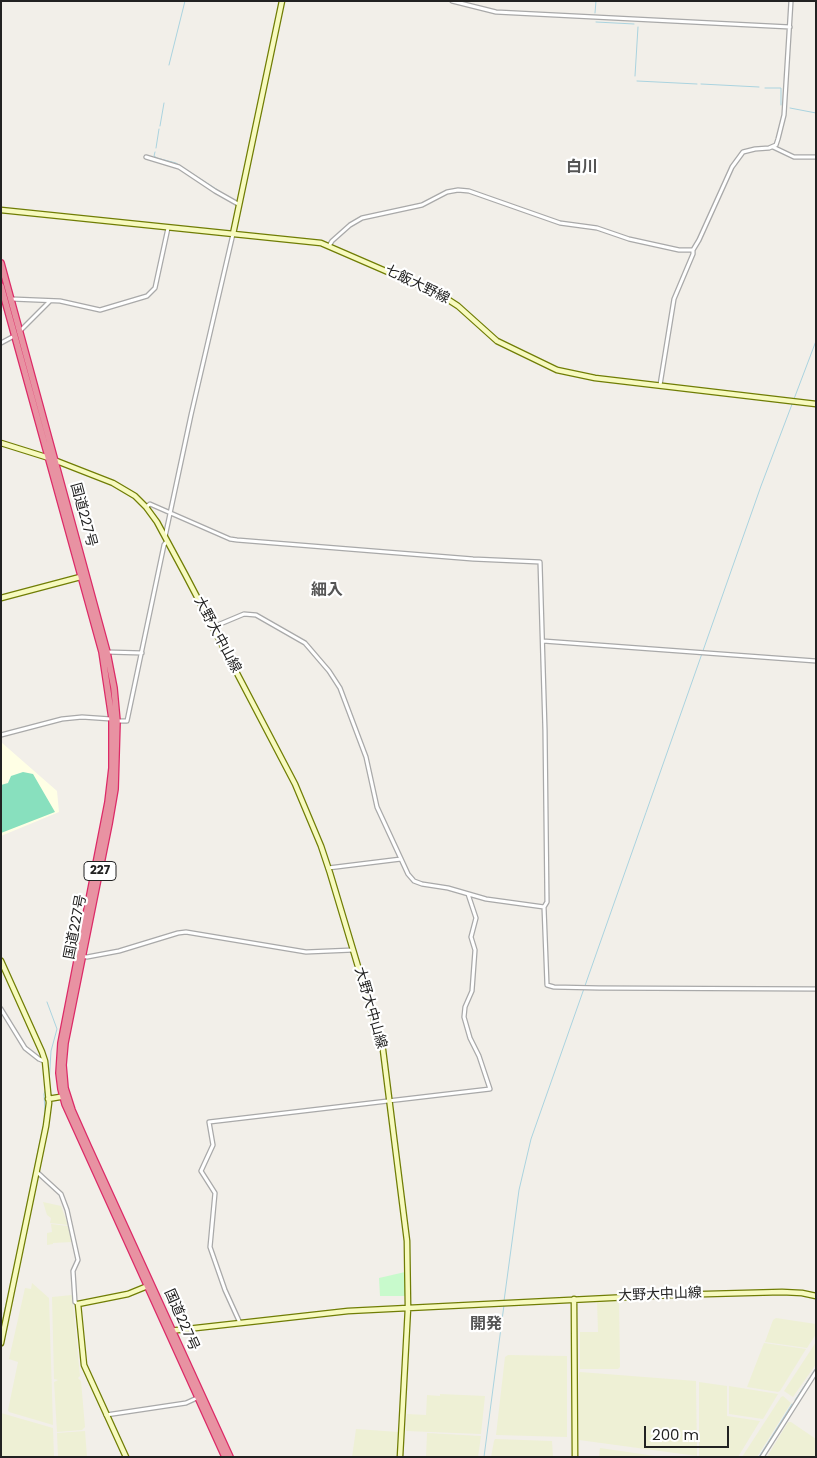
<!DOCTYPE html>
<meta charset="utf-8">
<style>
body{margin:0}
#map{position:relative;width:817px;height:1458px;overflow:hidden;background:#f2efe9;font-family:Poppins,sans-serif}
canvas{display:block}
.frame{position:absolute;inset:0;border:2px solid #222;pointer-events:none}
.scale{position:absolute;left:644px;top:1426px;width:85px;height:22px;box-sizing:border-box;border:2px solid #222;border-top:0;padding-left:6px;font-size:15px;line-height:18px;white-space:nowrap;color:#222;-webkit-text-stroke:4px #fff;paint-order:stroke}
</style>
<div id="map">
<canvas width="817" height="1458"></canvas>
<div class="frame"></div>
<div class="scale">200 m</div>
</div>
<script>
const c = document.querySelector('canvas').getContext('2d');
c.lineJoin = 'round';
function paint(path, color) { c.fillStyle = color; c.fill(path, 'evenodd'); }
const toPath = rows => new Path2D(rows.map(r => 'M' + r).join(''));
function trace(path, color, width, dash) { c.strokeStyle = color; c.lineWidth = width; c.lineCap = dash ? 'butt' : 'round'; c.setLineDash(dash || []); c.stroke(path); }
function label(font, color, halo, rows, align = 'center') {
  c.font = font + ' Poppins,"Noto Sans JP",sans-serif'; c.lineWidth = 4.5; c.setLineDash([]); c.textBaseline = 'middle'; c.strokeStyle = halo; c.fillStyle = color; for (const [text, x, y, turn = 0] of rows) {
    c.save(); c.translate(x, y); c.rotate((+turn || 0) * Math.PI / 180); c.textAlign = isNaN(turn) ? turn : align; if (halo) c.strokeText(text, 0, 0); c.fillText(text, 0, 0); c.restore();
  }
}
paint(toPath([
 [1,742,57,791,59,812,1,836]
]), '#ffffe5');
paint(toPath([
 [43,1202,61,1206,68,1225,50,1223,51,1218,47,1215],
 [51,1224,68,1226,72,1242,53,1243,53,1244,47,1245,47,1233,52,1232],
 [32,1283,49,1298,53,1425,9,1412,8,1410,18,1362,9,1359,25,1288,31,1289],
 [72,1295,80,1376,78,1378,81,1381,85,1427,82,1430,57,1432,54,1382,58,1380,54,1379,52,1297],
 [619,1300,620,1367,618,1369,580,1369,580,1332,598,1332,597,1301],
 [776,1318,816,1324,816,1334,807,1348,765,1342,773,1320],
 [816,1342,816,1364,793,1397,784,1391],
 [764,1343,806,1349,780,1391,778,1392,747,1387],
 [508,1355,567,1356,567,1437,496,1435,505,1357],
 [580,1372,696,1381,697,1456,579,1440,579,1373],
 [699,1382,727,1386,727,1416,760,1421,738,1457,699,1457],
 [729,1386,778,1394,763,1419,729,1414],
 [440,1394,485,1396,481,1434,406,1431,407,1414,426,1415,427,1395,440,1396],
 [783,1396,791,1403,757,1457,742,1457,781,1397],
 [1,1413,53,1428,54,1457,1,1457],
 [788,1422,791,1422,816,1439,816,1457,767,1457],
 [356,1429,399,1432,398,1457,352,1457],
 [85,1431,87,1457,58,1457,57,1433],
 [427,1433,481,1436,478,1457,426,1457],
 [495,1439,552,1441,553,1457,491,1457,494,1441],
 [600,1448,662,1457,599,1457]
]), '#eef0d5');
paint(toPath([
 [405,1272,405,1296,380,1296,379,1278]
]), '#c8facc');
paint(toPath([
 [23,772,33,774,55,812,1,833,1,785,8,783,11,776]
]), '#88e0be');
trace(toPath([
 [595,13,596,1],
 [596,22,634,24],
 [169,65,185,1],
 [635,76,638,27],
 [637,81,697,84],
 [701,84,759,87],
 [765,88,781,88,781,105],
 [790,108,816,113],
 [160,126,164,103],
 [156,148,159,129],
 [155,152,154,156,157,158,176,163,230,198],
 [47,1002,57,1029,51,1051,49,1084],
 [504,1301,519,1190,531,1139,761,486,816,341],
 [7,1302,44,1122,45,1111,44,1094,45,1091],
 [1,1328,6,1304],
 [795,1400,816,1368],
 [484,1457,504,1305],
 [759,1457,792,1404]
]), '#aad3df', 1);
const street = toPath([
 [452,1,496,12,790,27],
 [773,147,794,157,816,157],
 [146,157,179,167,215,191,238,204],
 [329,246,332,241,350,225,362,218,422,205,447,192,458,190,469,191,560,223,597,228,629,239,679,250,693,250],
 [12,299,60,301,100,310,147,296,155,288,168,228],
 [19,332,50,301],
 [1,343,14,336],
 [660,385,674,299,693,254,693,250,699,240,732,167,743,152,755,149,769,148,776,145,778,139,784,115,791,1],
 [146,507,150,504,230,539,237,540,473,559,540,562,545,730,547,902,544,907,547,985,554,987,599,988,816,989],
 [165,537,191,415,233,234],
 [213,627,244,614,256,615,305,643,329,671,340,688,366,757,377,807,408,874,414,881,422,884,448,888,486,899,544,907],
 [543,641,816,661],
 [107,652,142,653],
 [117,721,127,721,164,545,167,541],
 [1,735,62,719,82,717,111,719],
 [328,868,401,859],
 [81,956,87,957,119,951,178,933,186,932,306,952,353,950],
 [1,1009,25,1048,39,1059,44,1061],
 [37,1172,61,1194,67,1210,78,1260,73,1271,75,1302,78,1304],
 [240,1323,225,1290,210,1247,215,1193,201,1171,213,1145,209,1122,490,1089,479,1056,470,1038,464,1017,465,1007,472,991,475,950,471,937,476,918,468,894],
 [106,1415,186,1403,199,1397],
 [762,1457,816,1372]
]);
const secondary = toPath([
 [1,210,321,243,441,295,458,306,497,341,557,370,595,378,816,404],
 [233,234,282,1],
 [1,443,49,458,113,483,135,496,146,507,157,522,185,574,295,784,321,846,330,873,383,1050,407,1241,408,1308,670,1295,782,1292,802,1293,816,1296],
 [1,598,84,576],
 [1,961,42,1052,45,1061,49,1103,46,1126,1,1343],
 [48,1099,66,1096],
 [574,1299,575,1457],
 [169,1331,348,1311,408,1308,400,1457],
 [126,1457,84,1365,78,1304,128,1294,150,1285]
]);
const highway = toPath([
 [1,263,107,652,114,688,117,721,115,789,109,824,65,1043,63,1065,65,1088,72,1110,88,1146,230,1457],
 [1,286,102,652,112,719,112,768,108,802,61,1043,59,1073,61,1089,65,1104,225,1457]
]);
trace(street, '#a9a9a9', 5.5);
trace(secondary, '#707d05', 7);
trace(highway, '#dc2a67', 8);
trace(street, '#fff', 3);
trace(secondary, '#f7fabf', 4.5);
trace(highway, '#e892a2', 5.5);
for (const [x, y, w] of [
 [100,871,32]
]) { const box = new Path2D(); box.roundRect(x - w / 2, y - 9.5, w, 19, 4); c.fillStyle = '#fff'; c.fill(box); trace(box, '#222', 1); }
label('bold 12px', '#222', null, [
 ["227",100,871]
]);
label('14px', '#222', '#fff', [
 ["七飯大野線",417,285,26],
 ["国道227号",83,515,75],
 ["大野大中山線",217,635,62],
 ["国道227号",76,927,-79],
 ["大野大中山線",370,1008,74],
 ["大野大中山線",660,1295,-2],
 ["国道227号",181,1320,66]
]);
label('bold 16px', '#555', '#fff', [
 ["白川",582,168],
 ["細入",327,591],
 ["開発",486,1325]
]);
</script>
